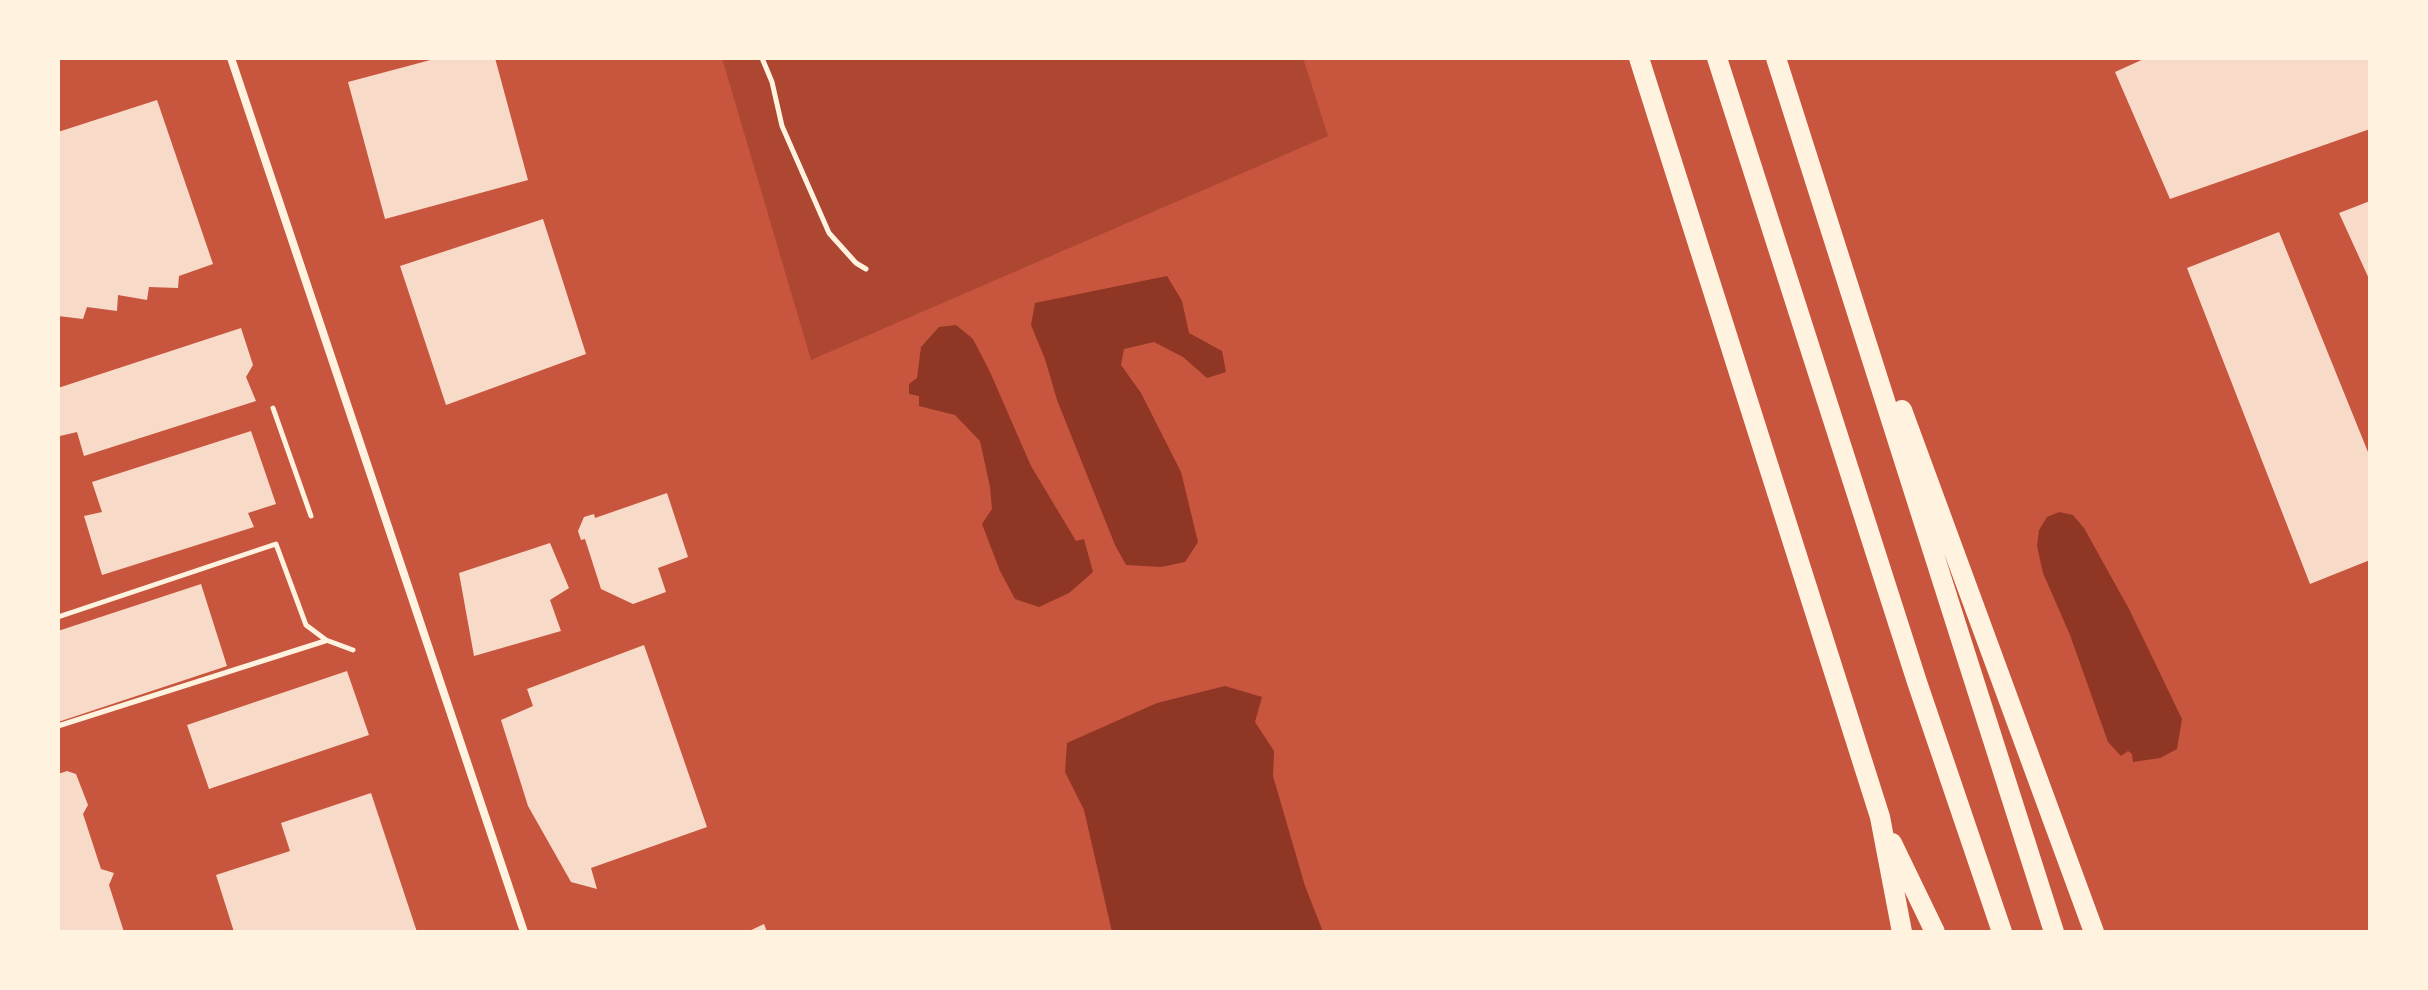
<!DOCTYPE html>
<style>
body{margin:0}
#map{position:relative;width:2428px;height:990px;overflow:hidden;background:#c8553d;font-family:Literata,serif}
canvas{display:block}
.frame{position:absolute;inset:0;border:60px solid #fff3e0;pointer-events:none}
</style>
<div id="map">
<canvas width="2428" height="990"></canvas>
<div class="frame"></div>
</div>
<script>
const c = document.querySelector('canvas').getContext('2d');
c.lineJoin = 'round';
function paint(path, color) { c.fillStyle = color; c.fill(path, 'evenodd'); }
const toPath = rows => new Path2D(rows.map(r => 'M' + r).join(''));
function trace(path, color, width, dash) { c.strokeStyle = color; c.lineWidth = width; c.lineCap = dash ? 'butt' : 'round'; c.setLineDash(dash || []); c.stroke(path); }
paint(toPath([
 [722,58,1303,58,1328,136,811,360]
]), '#ae4732');
paint(toPath([
 [1167,276,1182,301,1189,333,1222,351,1226,372,1207,378,1183,357,1154,342,1124,349,1121,365,1141,393,1181,472,1198,542,1185,562,1161,567,1126,565,1115,545,1057,400,1045,359,1031,325,1035,303],
 [956,325,973,339,990,372,1031,466,1076,541,1084,539,1093,572,1069,593,1039,607,1015,599,1000,571,982,524,992,509,990,487,980,441,955,415,919,406,919,396,909,394,909,384,917,378,921,347,939,327],
 [2059,512,2073,515,2084,528,2129,609,2182,719,2177,749,2160,758,2133,762,2132,754,2128,751,2121,756,2108,742,2070,635,2043,573,2037,546,2039,530,2047,517],
 [1225,686,1262,697,1255,722,1274,751,1273,776,1305,886,1323,932,1112,932,1084,810,1065,772,1067,743,1157,703]
]), '#8f3625');
paint(toPath([
 [438,58,495,58,528,180,385,219,348,82],
 [2146,58,2370,58,2370,129,2170,199,2115,72],
 [157,100,213,264,179,276,178,288,149,287,147,300,118,295,117,311,87,307,83,319,58,316,58,132],
 [2370,201,2370,281,2339,213],
 [543,219,586,354,446,405,400,266],
 [2279,232,2370,457,2370,560,2310,584,2187,268],
 [241,328,253,365,246,377,256,401,84,456,77,432,60,436,58,388],
 [251,431,276,504,248,513,254,527,102,575,84,516,102,512,92,482],
 [667,493,688,557,658,568,666,592,633,604,601,589,585,539,581,540,578,531,584,517,594,514,595,518],
 [550,543,569,588,550,600,561,631,474,656,459,573],
 [201,584,227,666,58,722,58,631],
 [644,645,707,827,591,868,597,889,571,882,528,806,501,720,533,706,527,689],
 [347,671,369,735,209,789,187,725],
 [67,771,76,774,88,805,83,814,101,869,114,873,109,885,124,932,58,932,58,774],
 [371,793,417,932,234,932,216,875,290,851,281,823],
 [764,924,767,932,747,932]
]), '#f7dbc8');
trace(toPath([
 [762,58,772,82,782,126,829,233,856,263,866,269],
 [273,408,311,516],
 [58,617,276,544,306,625,326,640,353,650],
 [58,726,325,641]
]), '#fff3e0', 5);
trace(toPath([
 [231,58,524,932]
]), '#fff3e0', 8);
trace(toPath([
 [1639,58,1880,817,1902,932],
 [1717,58,1917,682,2002,932],
 [1776,58,2054,932],
 [1902,410,2094,932],
 [1892,843,1935,932]
]), '#fff3e0', 20);
</script>
